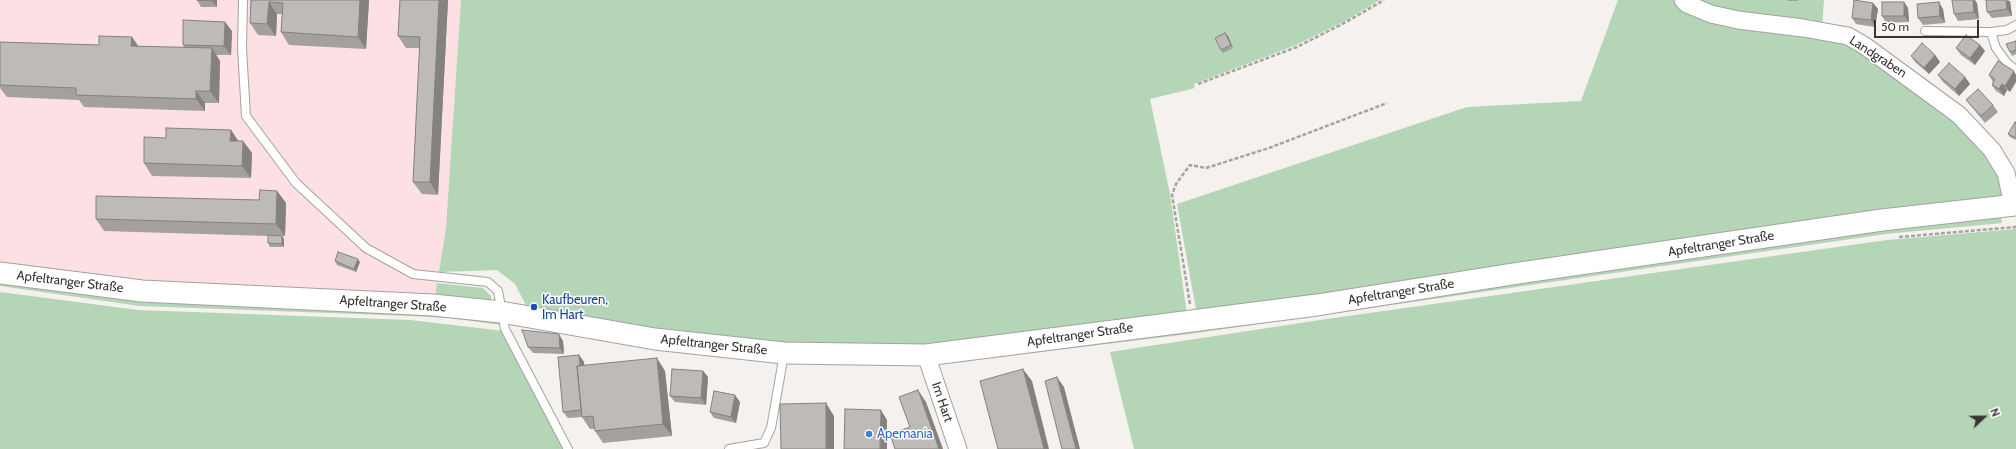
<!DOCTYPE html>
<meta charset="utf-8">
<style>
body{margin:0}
#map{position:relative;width:2016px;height:449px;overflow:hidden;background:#f4f1ee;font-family:Cabin,sans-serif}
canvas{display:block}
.north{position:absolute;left:1964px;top:397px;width:40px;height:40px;-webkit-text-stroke:3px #fff;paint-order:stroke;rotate:68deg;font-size:11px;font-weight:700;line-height:16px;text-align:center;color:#363533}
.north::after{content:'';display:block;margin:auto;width:14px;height:18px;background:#363533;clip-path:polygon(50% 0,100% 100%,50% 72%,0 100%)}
.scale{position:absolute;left:1874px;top:20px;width:105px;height:18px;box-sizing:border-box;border:2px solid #363533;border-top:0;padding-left:5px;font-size:12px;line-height:14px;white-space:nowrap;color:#363533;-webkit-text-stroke:3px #fff;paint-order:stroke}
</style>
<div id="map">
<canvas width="2016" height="449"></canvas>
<div class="north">N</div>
<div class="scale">50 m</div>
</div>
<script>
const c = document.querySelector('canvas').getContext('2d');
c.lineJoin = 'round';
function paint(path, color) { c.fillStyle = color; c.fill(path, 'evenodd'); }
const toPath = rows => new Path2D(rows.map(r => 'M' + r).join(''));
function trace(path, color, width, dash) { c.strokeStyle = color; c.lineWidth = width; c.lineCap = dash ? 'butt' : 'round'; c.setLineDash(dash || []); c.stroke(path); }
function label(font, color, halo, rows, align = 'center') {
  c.font = font + ' Cabin,sans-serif'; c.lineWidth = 3; c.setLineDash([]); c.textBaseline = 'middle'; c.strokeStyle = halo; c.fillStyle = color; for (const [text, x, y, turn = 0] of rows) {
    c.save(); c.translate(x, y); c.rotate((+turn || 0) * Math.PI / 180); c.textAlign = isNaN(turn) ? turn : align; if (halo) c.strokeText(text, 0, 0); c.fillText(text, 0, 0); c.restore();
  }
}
paint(toPath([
 [0,0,461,0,446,228,435,298,142,285,0,266]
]), '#fce0e3');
paint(toPath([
 [461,0,1380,0,1345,21,1296,45,1194,84,1195,88,1150,99,1170,194,1187,315,926,350,781,345,655,333,528,309,515,284,497,270,439,272,446,228],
 [1618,0,1678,0,1846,39,1958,121,2003,175,2007,201,1197,315,1177,204,1467,107,1581,101],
 [1688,0,1824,0,1822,27,1737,17],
 [2001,217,2002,223,1886,234,1189,334,974,360,974,354,1886,228],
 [2016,229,2016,449,1134,449,1110,352,1320,320,1887,240],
 [0,279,498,317,501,325,449,318,411,316,140,306,0,286],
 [437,283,483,288,491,296,491,305,435,298],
 [0,292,138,310,410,320,504,331,566,449,0,449]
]), '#b4d5b6');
const service = toPath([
 [243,0,242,48,246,116,296,183,366,248,413,274,488,282,498,291,505,329,568,449],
 [1925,31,1991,32,2007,30,2016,25],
 [1991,32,1996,48,2007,63,2016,70],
 [729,449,764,443,771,428,784,354]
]);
const minor = toPath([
 [1683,0,1687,4,1711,14,1738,20,1803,28,1848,36,1865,46,1959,115,1992,150,2006,173,2013,205],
 [926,355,958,449]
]);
const tertiary = toPath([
 [0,273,142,291,433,305,501,312,655,339,784,353,926,355,1317,305,1519,273,1882,220,2016,205]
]);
trace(service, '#a5a29f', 10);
trace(minor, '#a5a29f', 19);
trace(tertiary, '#a5a29f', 23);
trace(toPath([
 [1198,84,1297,47,1346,22,1384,0],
 [1899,237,2016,227],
 [1190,304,1172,195,1176,184,1190,165,1206,168,1269,148,1387,103]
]), '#a6a4a2', 2.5, [4, 2]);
trace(service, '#fff', 8);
trace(minor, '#fff', 17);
trace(tertiary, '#fff', 21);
paint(toPath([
 [197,0,217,0,217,7,201,7],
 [251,0,369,0,366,49,289,45,281,32,282,14,277,14,276,36,258,35,250,23],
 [400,0,448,0,438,195,422,194,413,182,420,48,406,48,398,36],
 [1788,0,1798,0,1798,1,1788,1],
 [2010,1,2012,16,1992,18,1987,12],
 [1904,2,1908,8,1909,22,1886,23,1882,16],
 [1873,3,1878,9,1875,27,1856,24,1852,18],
 [1977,3,1979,19,1958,21,1954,14],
 [1943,9,1945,23,1923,25,1918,18],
 [232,31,231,55,216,55,220,61,219,103,205,103,205,111,84,107,79,100,7,97,0,88,0,42,99,45,132,37,138,46,185,48,183,45],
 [1225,33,1228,36,1233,48,1223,53,1221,50],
 [2016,41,2016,54,2012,56,2010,52],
 [1980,45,1985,51,1975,65,1961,55,1956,48],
 [1935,55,1940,62,1929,74,1915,62,1911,56],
 [1998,61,2010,92,2007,90,2004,96,1996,91,1992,85,1993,82,1989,75],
 [1938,75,1965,77,1970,84,1959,96,1943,82],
 [1966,100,1993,105,1998,112,1985,123,1971,106],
 [2016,123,2016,140,2010,137,2008,134],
 [231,130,238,141,243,141,252,153,251,178,152,176,144,163,166,138],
 [277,191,286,203,285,236,282,236,284,239,284,247,270,247,268,243,268,236,104,231,96,219,259,200],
 [335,261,360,262,356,272,337,265],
 [563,341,564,354,533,353,528,347],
 [579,355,584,362,584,365,665,371,672,436,603,443,595,431,595,429,590,429,582,417,568,418,563,412],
 [703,371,708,377,706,405,675,402,670,396],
 [740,402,736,423,714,418,710,412]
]), '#a3a09d');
paint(toPath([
 [212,0,217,0,217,7,212,1],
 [360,0,369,0,366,49,358,37],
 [439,0,448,0,438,195,430,182],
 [1973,0,1975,0,1977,3,1979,19,1974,12],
 [2006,0,2010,1,2012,16,2007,9],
 [269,2,277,14,276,36,267,24],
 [1904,2,1908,8,1909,22,1904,16],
 [1939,2,1943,9,1945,23,1940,16],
 [1873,3,1878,9,1875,27,1871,20],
 [225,22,232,31,231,55,224,46],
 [1225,33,1228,36,1233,48,1231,45],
 [132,37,140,49,131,46],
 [1980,45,1985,51,1975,65,1970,58],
 [212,48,220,61,219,103,210,91],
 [1935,55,1940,62,1929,74,1924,68],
 [2014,71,2016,75,2016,82,2010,92,2005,86],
 [1965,77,1970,84,1959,96,1955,89],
 [2002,84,2007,90,2004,96,1999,89],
 [196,91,205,103,205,111,196,99],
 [231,130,239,142,230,141],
 [243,141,252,153,251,178,242,166],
 [277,191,286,203,285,236,276,224],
 [282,236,284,239,284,247,282,244],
 [358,259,360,262,356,272,354,269],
 [559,334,563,341,564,354,560,348],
 [579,355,584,362,589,416,584,410],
 [657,358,665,371,672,436,663,424],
 [1023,369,1032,381,1049,449,1044,449],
 [703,371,708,377,706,405,701,398],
 [1057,377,1064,387,1080,449,1076,449],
 [918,390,926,402,943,449,939,449],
 [735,395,740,402,736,423,731,417],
 [826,403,834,416,834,449,826,449],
 [881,410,887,420,887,449,880,449]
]), '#848280');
const building = toPath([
 [197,0,212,0,212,1,197,0],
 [251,0,360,0,358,37,281,32,283,3,269,2,267,24,250,23,251,0],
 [400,0,439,0,430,182,413,182,420,37,398,36,400,0],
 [1854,0,1873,3,1871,20,1852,18,1854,0],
 [1952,0,1973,0,1974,12,1954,14,1952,0],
 [1986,0,2006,0,2007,9,1987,12,1986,0],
 [1882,2,1904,2,1904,16,1882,16,1882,2],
 [1939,2,1940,16,1918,18,1917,4,1939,2],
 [183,20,225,22,224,46,183,45,183,20],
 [1225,33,1231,45,1221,50,1215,38,1225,33],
 [1966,35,1980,45,1970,58,1956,48,1966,35],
 [99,36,132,37,131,46,212,48,210,91,196,91,196,99,76,95,76,88,0,85,0,42,99,45,99,36],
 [2016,41,2016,50,2010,52,2006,44,2016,41],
 [1922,43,1935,55,1924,68,1911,56,1922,43],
 [1998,61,2014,71,2005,86,2002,84,1999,89,1992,85,1995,79,1989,75,1998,61],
 [1949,63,1965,77,1955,89,1938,75,1949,63],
 [1978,89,1993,105,1981,116,1966,100,1978,89],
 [2015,122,2016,123,2016,138,2008,134,2015,122],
 [166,128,231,130,230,141,243,141,242,166,144,163,144,137,166,138,166,128],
 [260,190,277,191,276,224,96,219,96,196,259,200,260,190],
 [268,235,282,236,282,244,268,243,268,235],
 [338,252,358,259,354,269,335,261,338,252],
 [522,330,559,334,560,348,528,347,522,330],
 [579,355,580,366,577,366,581,410,563,412,558,357,579,355],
 [657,358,663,424,595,431,593,416,582,417,577,366,657,358],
 [672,369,703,371,701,398,670,396,672,369],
 [1023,369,1044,449,998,449,980,381,1023,369],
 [1057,377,1076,449,1062,449,1045,381,1057,377],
 [918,390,939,449,895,449,890,434,910,427,899,397,918,390],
 [714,391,735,395,731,417,710,412,714,391],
 [826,403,826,449,781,449,780,404,826,403],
 [845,409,881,410,880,449,844,449,845,409]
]);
paint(building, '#bdbab7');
trace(building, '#848280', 1);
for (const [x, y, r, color] of [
 [534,307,4,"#1a4fb4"],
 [869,434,4,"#3f7fe0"]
]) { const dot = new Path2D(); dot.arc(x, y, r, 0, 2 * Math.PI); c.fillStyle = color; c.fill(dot); trace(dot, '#fff', 1.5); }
label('13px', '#363533', '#fff', [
 ["Landgraben",1878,57,33],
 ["Apfeltranger Straße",1721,244,-9],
 ["Apfeltranger Straße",70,282,7],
 ["Apfeltranger Straße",1401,292,-9],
 ["Apfeltranger Straße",393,304,4],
 ["Apfeltranger Straße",1080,335,-8],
 ["Apfeltranger Straße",714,345,6],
 ["Im Hart",942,402,71]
]);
label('13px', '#164399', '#fff', [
 ["Kaufbeuren,",542,300],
 ["Im Hart",542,315]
], 'left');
label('13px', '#366cbe', '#fff', [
 ["Apemania",877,434]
], 'left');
</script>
